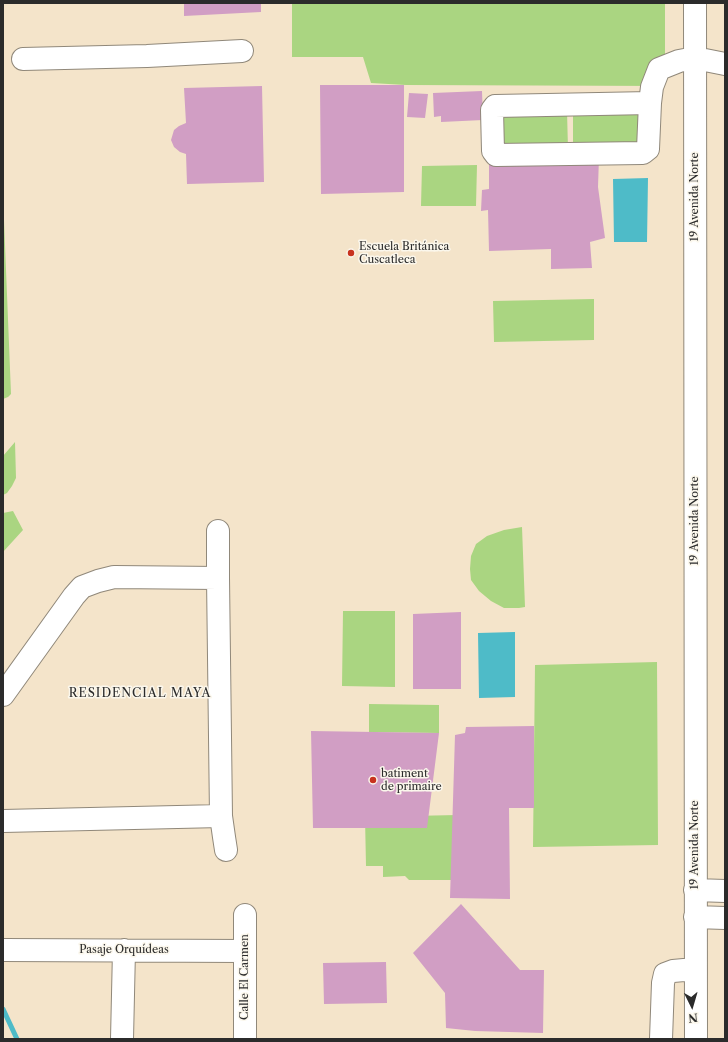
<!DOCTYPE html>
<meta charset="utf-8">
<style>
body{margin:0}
#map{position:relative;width:728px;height:1042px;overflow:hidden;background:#f4e4ca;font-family:"Libre Caslon Text",serif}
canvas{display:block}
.frame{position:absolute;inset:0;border:4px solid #2b2b2b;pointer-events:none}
.north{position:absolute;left:672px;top:986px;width:40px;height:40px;-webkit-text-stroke:3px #fbf7ec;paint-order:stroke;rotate:175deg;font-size:11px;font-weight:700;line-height:16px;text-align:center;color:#2b2b2b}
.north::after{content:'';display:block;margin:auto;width:14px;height:18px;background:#2b2b2b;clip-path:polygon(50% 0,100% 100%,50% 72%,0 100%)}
</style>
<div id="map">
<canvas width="728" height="1042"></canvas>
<div class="frame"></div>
<div class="north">N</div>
</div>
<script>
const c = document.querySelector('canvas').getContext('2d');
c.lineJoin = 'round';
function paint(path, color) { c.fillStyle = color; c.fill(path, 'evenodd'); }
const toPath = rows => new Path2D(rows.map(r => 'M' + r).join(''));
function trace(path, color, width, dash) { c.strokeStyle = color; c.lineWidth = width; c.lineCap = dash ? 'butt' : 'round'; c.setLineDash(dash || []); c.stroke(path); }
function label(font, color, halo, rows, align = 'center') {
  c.font = font + ' "Libre Caslon Text",serif'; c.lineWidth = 3; c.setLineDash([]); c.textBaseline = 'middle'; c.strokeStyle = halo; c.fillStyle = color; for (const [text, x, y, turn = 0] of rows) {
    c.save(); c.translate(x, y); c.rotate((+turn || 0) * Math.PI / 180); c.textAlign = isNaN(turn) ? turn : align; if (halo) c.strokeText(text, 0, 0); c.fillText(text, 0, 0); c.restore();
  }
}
paint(toPath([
 [292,3,665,3,665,86,406,85,371,83,363,57,292,57],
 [567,111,568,149,499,151,498,113],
 [573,115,639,115,639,148,573,148],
 [477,165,476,206,421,206,422,166],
 [3,195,11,394,8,397,3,399],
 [594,299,594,340,494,342,493,301],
 [15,442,16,478,12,486,7,493,3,495,3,456],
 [13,511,23,530,3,552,3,513],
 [522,527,525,607,519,608,504,608,491,601,479,591,471,580,470,569,471,556,476,544,487,536,504,530],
 [343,611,395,611,395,687,342,686],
 [657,662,658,845,533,847,535,665],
 [369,704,439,705,439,733,369,732],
 [457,815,457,880,409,880,405,876,383,877,383,866,366,866,365,817]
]), '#aad581');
paint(toPath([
 [648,178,647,242,614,242,613,179],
 [515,632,515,697,479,698,478,633]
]), '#4ebbc8');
trace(toPath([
 [3,1009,17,1039]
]), '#4ebbc8', 5);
paint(toPath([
 [184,3,261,3,261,12,184,16],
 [320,85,404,85,404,192,321,194],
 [262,86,264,182,187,184,186,154,180,152,174,147,171,140,174,130,179,126,186,123,184,88],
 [482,91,483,120,441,122,441,116,434,117,433,93],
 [409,93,428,94,425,118,407,117],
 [599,157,598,187,605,238,590,242,592,268,551,269,551,249,489,251,488,210,481,211,482,190,489,189,489,162],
 [461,612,461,689,413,689,413,614],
 [534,726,534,808,509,808,510,899,450,898,455,735,465,733,466,727],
 [311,731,439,733,427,828,313,828],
 [461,904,520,970,544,970,543,1033,475,1031,446,1028,445,993,413,953],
 [386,962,387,1003,324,1004,323,963]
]), '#d19ec4');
const minor = toPath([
 [695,3,696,1039],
 [23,59,147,56,242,51],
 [650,103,495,106,492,110,493,151,496,155,643,153,648,149,650,103,652,87,659,69,679,61,695,58,725,64],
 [218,531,218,578,221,816,224,837,226,850],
 [3,695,74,596,82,587,98,581,114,577,218,578],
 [3,821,221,816],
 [695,890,725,891],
 [695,917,725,918],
 [3,950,245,951],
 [122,1039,124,950],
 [245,1039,245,915],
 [661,1039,663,983,665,974,673,971,695,969]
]);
trace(minor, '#90887a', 24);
trace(minor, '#fff', 22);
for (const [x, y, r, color] of [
 [351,253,4,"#c8321e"],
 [373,780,4,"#c8321e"]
]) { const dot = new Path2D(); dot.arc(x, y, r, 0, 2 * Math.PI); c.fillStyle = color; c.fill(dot); trace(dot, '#fbf7ec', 1.5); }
label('11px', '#2b2b2b', '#fbf7ec', [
 ["19 Avenida Norte",695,197,-90],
 ["19 Avenida Norte",695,521,-90],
 ["19 Avenida Norte",695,845,-90],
 ["Pasaje Orquídeas",124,950],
 ["Calle El Carmen",245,977,-90]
]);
label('11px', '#2b2b2b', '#fbf7ec', [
 ["Escuela Británica",359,247],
 ["Cuscatleca",359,260],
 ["batiment",381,774],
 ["de primaire",381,787]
], 'left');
c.letterSpacing = '1px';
label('12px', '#2b2b2b', '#fbf7ec', [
 ["RESIDENCIAL MAYA",140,694]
]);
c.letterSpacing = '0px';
</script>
